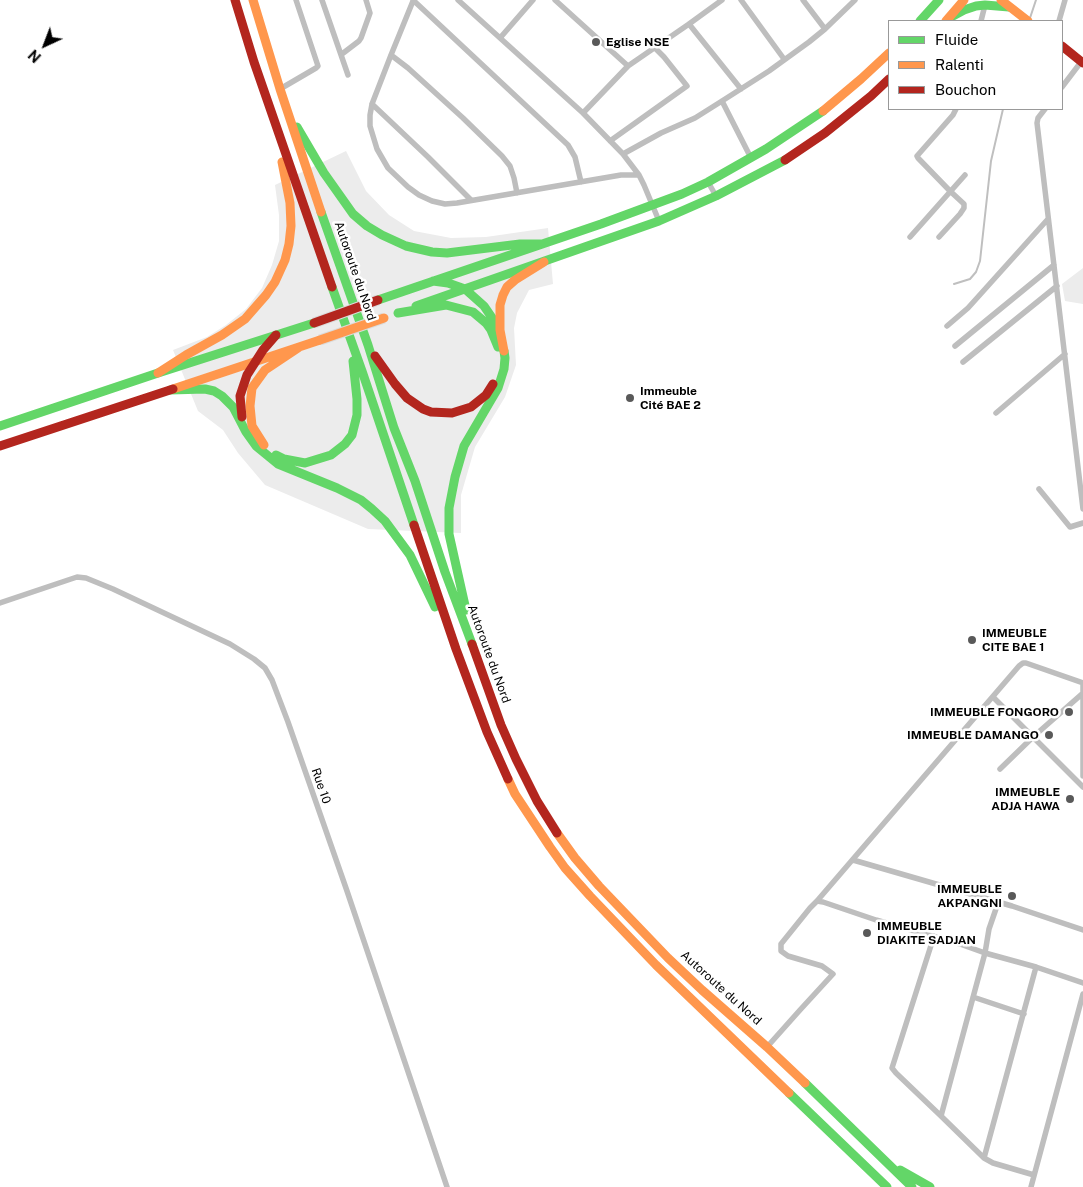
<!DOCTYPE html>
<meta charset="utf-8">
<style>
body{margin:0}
#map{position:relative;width:1083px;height:1187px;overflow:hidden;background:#fff;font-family:"Public Sans",sans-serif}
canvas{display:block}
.legend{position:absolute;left:888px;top:20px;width:175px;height:90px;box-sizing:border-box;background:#fff;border:1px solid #999;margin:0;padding:6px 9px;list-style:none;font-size:15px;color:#000}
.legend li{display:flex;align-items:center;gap:10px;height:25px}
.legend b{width:25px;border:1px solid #999}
.north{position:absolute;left:20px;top:20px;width:50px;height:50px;-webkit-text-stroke:4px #fff;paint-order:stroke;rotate:223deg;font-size:14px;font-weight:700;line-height:20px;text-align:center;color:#000}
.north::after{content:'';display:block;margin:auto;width:18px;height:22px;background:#000;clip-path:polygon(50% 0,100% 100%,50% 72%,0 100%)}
</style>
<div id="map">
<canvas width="1083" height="1187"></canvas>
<ul class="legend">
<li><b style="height:6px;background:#63d668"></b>Fluide</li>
<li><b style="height:6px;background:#ff974d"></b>Ralenti</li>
<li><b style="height:6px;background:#b3261e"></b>Bouchon</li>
</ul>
<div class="north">N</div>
</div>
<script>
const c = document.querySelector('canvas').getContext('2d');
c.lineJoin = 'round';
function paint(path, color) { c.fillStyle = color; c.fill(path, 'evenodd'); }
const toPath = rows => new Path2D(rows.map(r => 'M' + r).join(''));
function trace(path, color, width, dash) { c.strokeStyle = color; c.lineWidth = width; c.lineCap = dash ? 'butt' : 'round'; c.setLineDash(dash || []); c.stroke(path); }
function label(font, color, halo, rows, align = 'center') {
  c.font = font + ' "Public Sans",sans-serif'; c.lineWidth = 5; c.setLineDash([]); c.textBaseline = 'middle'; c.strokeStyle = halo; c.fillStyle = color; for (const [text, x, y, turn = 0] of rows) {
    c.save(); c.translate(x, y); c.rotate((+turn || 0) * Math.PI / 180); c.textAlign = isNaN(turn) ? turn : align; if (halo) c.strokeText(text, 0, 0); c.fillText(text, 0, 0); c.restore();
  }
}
paint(toPath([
 [346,151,366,191,389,215,414,231,451,238,486,237,548,228,553,284,529,290,517,313,514,328,516,365,505,397,475,447,461,495,461,533,368,529,265,485,238,453,223,430,198,411,173,350,207,337,226,325,246,309,262,288,272,265,279,241,279,215,275,185],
 [1083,268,1083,304,1065,301,1062,284]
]), '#ececec');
trace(toPath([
 [1030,18,1036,0],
 [954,284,970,279,976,272,980,261,991,161,1003,109]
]), '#bfbfbf', 2);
trace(toPath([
 [322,0,348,75],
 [413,0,568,145,575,157,581,182],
 [458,0,583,113,623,154,639,175],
 [555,0,628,66],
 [741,0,784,59],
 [803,0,825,29],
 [413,1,391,55,372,104,370,115,370,126,377,149,388,168,408,187,419,195,432,201,445,204,457,203,621,175,639,175,644,185,659,221],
 [981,21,985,5],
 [1059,21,1065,0],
 [689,24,741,89],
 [500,38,533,0],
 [342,54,359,41,361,38,370,13,366,0],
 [391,55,408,68,463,118,502,156,510,166,514,178,517,193],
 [1062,87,1081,62],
 [280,89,316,68,318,66,296,0],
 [722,101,751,158],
 [372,104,428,157,471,200],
 [1045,109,1038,118,1037,123,1083,509],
 [583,113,628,66,689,24,722,0],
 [610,141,687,86,664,57,655,48],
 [623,154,661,133,695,118,722,101,769,71,809,42,825,29,855,0],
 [708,182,716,196],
 [910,237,965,175],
 [939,237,960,214,964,208,964,204,950,191,918,158,917,156,953,115,956,109],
 [947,326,968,308,1048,219],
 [955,346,1054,265],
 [963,362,1057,286],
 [996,413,1065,354],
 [1039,489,1070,527,1083,523],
 [0,603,71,579,77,577,86,578,113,589,230,644,254,659,265,668,272,680,288,722,347,891,447,1187],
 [1083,683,1083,776],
 [993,697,1083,787],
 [1000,769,1033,737,1083,693],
 [853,860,1012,906,1083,930],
 [817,901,823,902,876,920,960,944,985,953,1036,967,984,1158],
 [934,936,892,1068,896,1073,941,1116,985,953,989,929,998,903],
 [1036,967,1083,983],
 [973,997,1024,1014],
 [767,1047,800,1010,833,974,822,966,788,956,781,951,781,944,810,908,817,901,1019,666,1023,663,1026,663,1083,683],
 [941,1116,984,1158,993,1163,1034,1175],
 [1031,1187,1083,994]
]), '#bebebe', 5.5);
trace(toPath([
 [951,17,964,10,976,6,985,5,1009,7],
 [920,21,939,0],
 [297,127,324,173,353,214,367,226,382,235,406,246,432,252,447,253,520,244,542,244],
 [321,212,368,345,394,428,415,481,445,572,472,644],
 [433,281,448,283,465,289,484,306,499,328],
 [332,287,362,371,414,525],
 [378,300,601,224,682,194,708,182,766,149,823,111],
 [416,306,659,221,716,196,785,160],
 [398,313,446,305,473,312,486,323,491,330,498,347],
 [170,390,205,389,214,391,222,396,233,407,246,432,256,446,278,464,337,488,361,500,372,509,385,521,410,555,435,607],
 [0,426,158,373,314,323],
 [276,455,284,459,305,463,331,455,345,444,352,435,357,415,357,399,353,361],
 [466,610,449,534,449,508,455,477,464,446,498,388,504,369,505,358,504,351],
 [805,1083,912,1187],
 [789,1093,887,1187],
 [900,1170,930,1187]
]), '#63d668', 9);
trace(toPath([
 [253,0,280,89,321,212],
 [1001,0,1028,21],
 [946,21,964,0],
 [823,111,861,79,889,53],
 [504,351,500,330,500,305,503,295,507,287,515,280,544,262],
 [158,373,186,355,222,335,245,319,266,295,275,282,285,260,289,244,291,226,290,203,282,162],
 [173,389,320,340],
 [264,445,252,426,250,406,252,388,265,370,298,348],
 [508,779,515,794,550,847,565,868,590,896,656,965,789,1093],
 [557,833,575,858,599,886,668,958,702,990,767,1047,805,1083]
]), '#ff974d', 9);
trace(toPath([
 [235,0,254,62,332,287],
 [1062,46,1083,63],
 [785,160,825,133,871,96,889,79],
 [375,356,395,384,407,398,423,409,431,412,452,413,471,407,486,395,493,384],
 [242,417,240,396,247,375,263,350,276,335],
 [0,446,173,389],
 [414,525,456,649,487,732,508,779],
 [472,644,501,725,516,759,537,801,557,833]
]), '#b3261e', 9);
const slowBridge = toPath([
 [320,340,384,318]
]);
const jamBridge = toPath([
 [314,323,378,300]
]);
trace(slowBridge, '#dbdbdb', 11, []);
trace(jamBridge, '#dbdbdb', 11, []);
trace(slowBridge, '#ff974d', 9);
trace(jamBridge, '#b3261e', 9);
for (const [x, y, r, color] of [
 [596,42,5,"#595959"],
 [630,398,5,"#595959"],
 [972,640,5,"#595959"],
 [1069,712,5,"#595959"],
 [1049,735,5,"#595959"],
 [1070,799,5,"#595959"],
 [1012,896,5,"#595959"],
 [867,933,5,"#595959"]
]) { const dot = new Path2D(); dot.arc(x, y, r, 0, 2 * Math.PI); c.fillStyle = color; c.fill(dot); trace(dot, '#fff', 2); }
label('bold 12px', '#000', '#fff', [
 ["Eglise NSE",606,42],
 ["Immeuble",640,391],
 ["Cité BAE 2",640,405],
 ["IMMEUBLE",982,633],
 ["CITE BAE 1",982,647],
 ["IMMEUBLE FONGORO",1059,712,"right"],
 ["IMMEUBLE DAMANGO",1039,735,"right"],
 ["IMMEUBLE",1060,792,"right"],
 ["ADJA HAWA",1060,806,"right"],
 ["IMMEUBLE",1002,889,"right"],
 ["AKPANGNI",1002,903,"right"],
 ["IMMEUBLE",877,926],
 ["DIAKITE SADJAN",877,940]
], 'left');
label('12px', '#000', '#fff', [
 ["Autoroute du Nord",355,271,71],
 ["Autoroute du Nord",489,654,70],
 ["Rue 10",321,786,71],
 ["Autoroute du Nord",721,988,42]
]);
</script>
